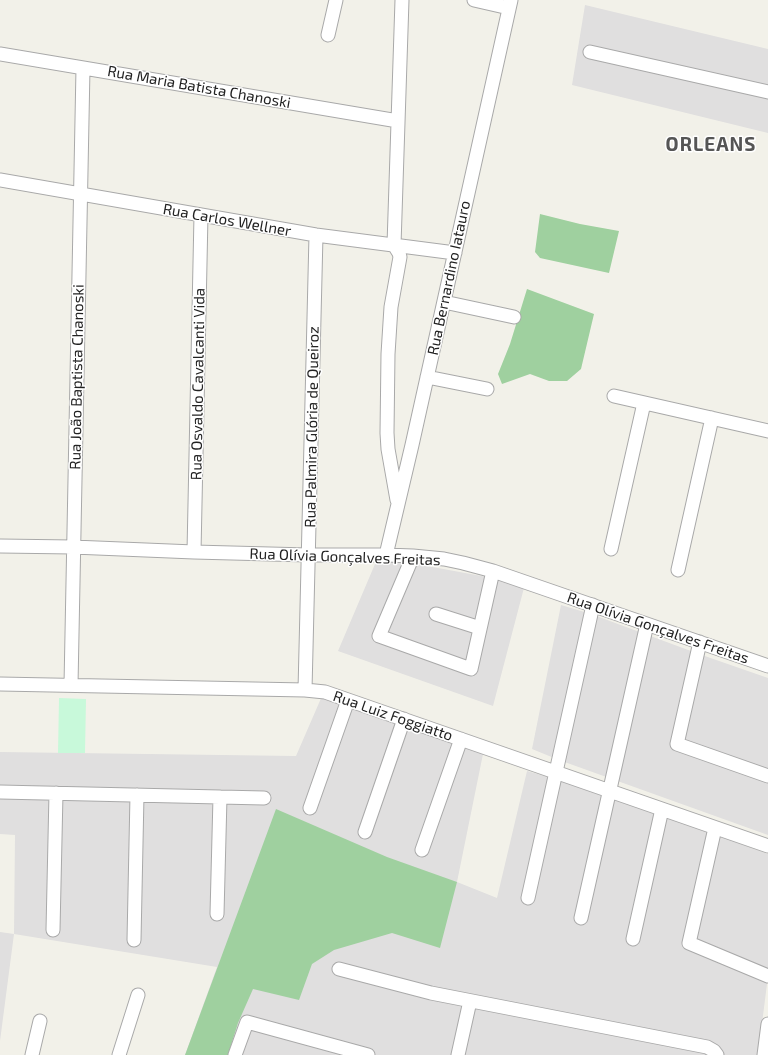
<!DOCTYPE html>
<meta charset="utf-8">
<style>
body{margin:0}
canvas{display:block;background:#f2f1e9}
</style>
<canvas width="768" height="1055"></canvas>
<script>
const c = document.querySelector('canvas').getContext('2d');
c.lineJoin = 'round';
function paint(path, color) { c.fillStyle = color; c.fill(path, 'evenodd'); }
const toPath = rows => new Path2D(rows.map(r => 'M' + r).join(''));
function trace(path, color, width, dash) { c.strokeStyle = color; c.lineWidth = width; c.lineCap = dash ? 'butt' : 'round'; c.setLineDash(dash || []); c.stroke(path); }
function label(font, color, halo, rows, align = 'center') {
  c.font = font + ' "Exo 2",sans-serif'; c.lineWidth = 3; c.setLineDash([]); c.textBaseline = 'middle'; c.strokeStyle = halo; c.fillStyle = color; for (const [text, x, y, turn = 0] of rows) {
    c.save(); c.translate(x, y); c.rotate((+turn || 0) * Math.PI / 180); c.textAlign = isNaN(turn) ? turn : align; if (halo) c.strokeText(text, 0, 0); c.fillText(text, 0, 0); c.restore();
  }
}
paint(toPath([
 [585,5,768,49,768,133,572,85],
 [378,557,525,584,493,706,338,651],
 [561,605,591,614,699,654,768,678,768,835,559,760,532,749],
 [322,696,483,754,457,882,497,898,527,771,556,779,664,815,768,854,768,976,758,1055,185,1055,217,967,14,934,0,1041,0,932,14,934,15,835,0,834,0,752,296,756]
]), '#e0dfdf');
paint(toPath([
 [540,214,580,224,619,231,609,273,540,258,535,252],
 [527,289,594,314,581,369,567,381,549,381,530,374,502,384,498,374,510,344],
 [276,809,387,857,457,882,440,948,392,933,334,950,312,964,299,1000,253,989,238,1023,228,1055,185,1055]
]), '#9fd09f');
paint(toPath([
 [59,698,86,699,85,753,58,753]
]), '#c8f9da');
const minor = toPath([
 [474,0,509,8],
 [328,35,336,0],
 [590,52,768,92],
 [0,54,398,121],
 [0,180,316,235,455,253],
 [444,302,514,317],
 [427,377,487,389],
 [614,396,768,431],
 [397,500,388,449,387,433,388,354,391,307,400,257,399,253,394,245,402,0],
 [0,546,73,547,194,552,308,555,386,555,413,556,444,559,463,563,493,571,768,666],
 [611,549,644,403],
 [194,552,201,215],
 [386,555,412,445,511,0],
 [413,556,379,636,471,669,493,571],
 [678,570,712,418],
 [436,614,480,628],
 [700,642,677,744,768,776],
 [0,684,305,690,325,692,768,846],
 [71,685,83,68],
 [305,690,316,235],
 [0,792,264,798],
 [310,808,348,700],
 [715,828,689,943,768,976],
 [365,832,404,719],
 [422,850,461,739],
 [528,898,593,605],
 [217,914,220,797],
 [581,918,647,624],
 [53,930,56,793],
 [633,939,662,809],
 [134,940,137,795],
 [339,969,431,993,707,1047,714,1051,717,1055],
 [32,1055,40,1021],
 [119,1055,138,995],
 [235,1055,247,1022,368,1055],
 [458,1055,470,1001],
 [764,1055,768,1024]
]);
trace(minor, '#a9a9a9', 15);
trace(minor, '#fff', 13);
label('15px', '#222', '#fff', [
 ["Rua Maria Batista Chanoski",199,87,10],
 ["Rua Carlos Wellner",227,220,10],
 ["Rua Bernardino Iatauro",449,278,-78],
 ["Rua João Baptista Chanoski",77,377,-89],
 ["Rua Osvaldo Cavalcanti Vida",198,384,-89],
 ["Rua Palmira Glória de Queiroz",312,427,-89],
 ["Rua Olívia Gonçalves Freitas",345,557,2],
 ["Rua Olívia Gonçalves Freitas",658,628,19],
 ["Rua Luiz Foggiatto",393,716,19]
]);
c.letterSpacing = '1px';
label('bold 19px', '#555', '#fff', [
 ["ORLEANS",711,145]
]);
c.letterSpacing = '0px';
</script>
